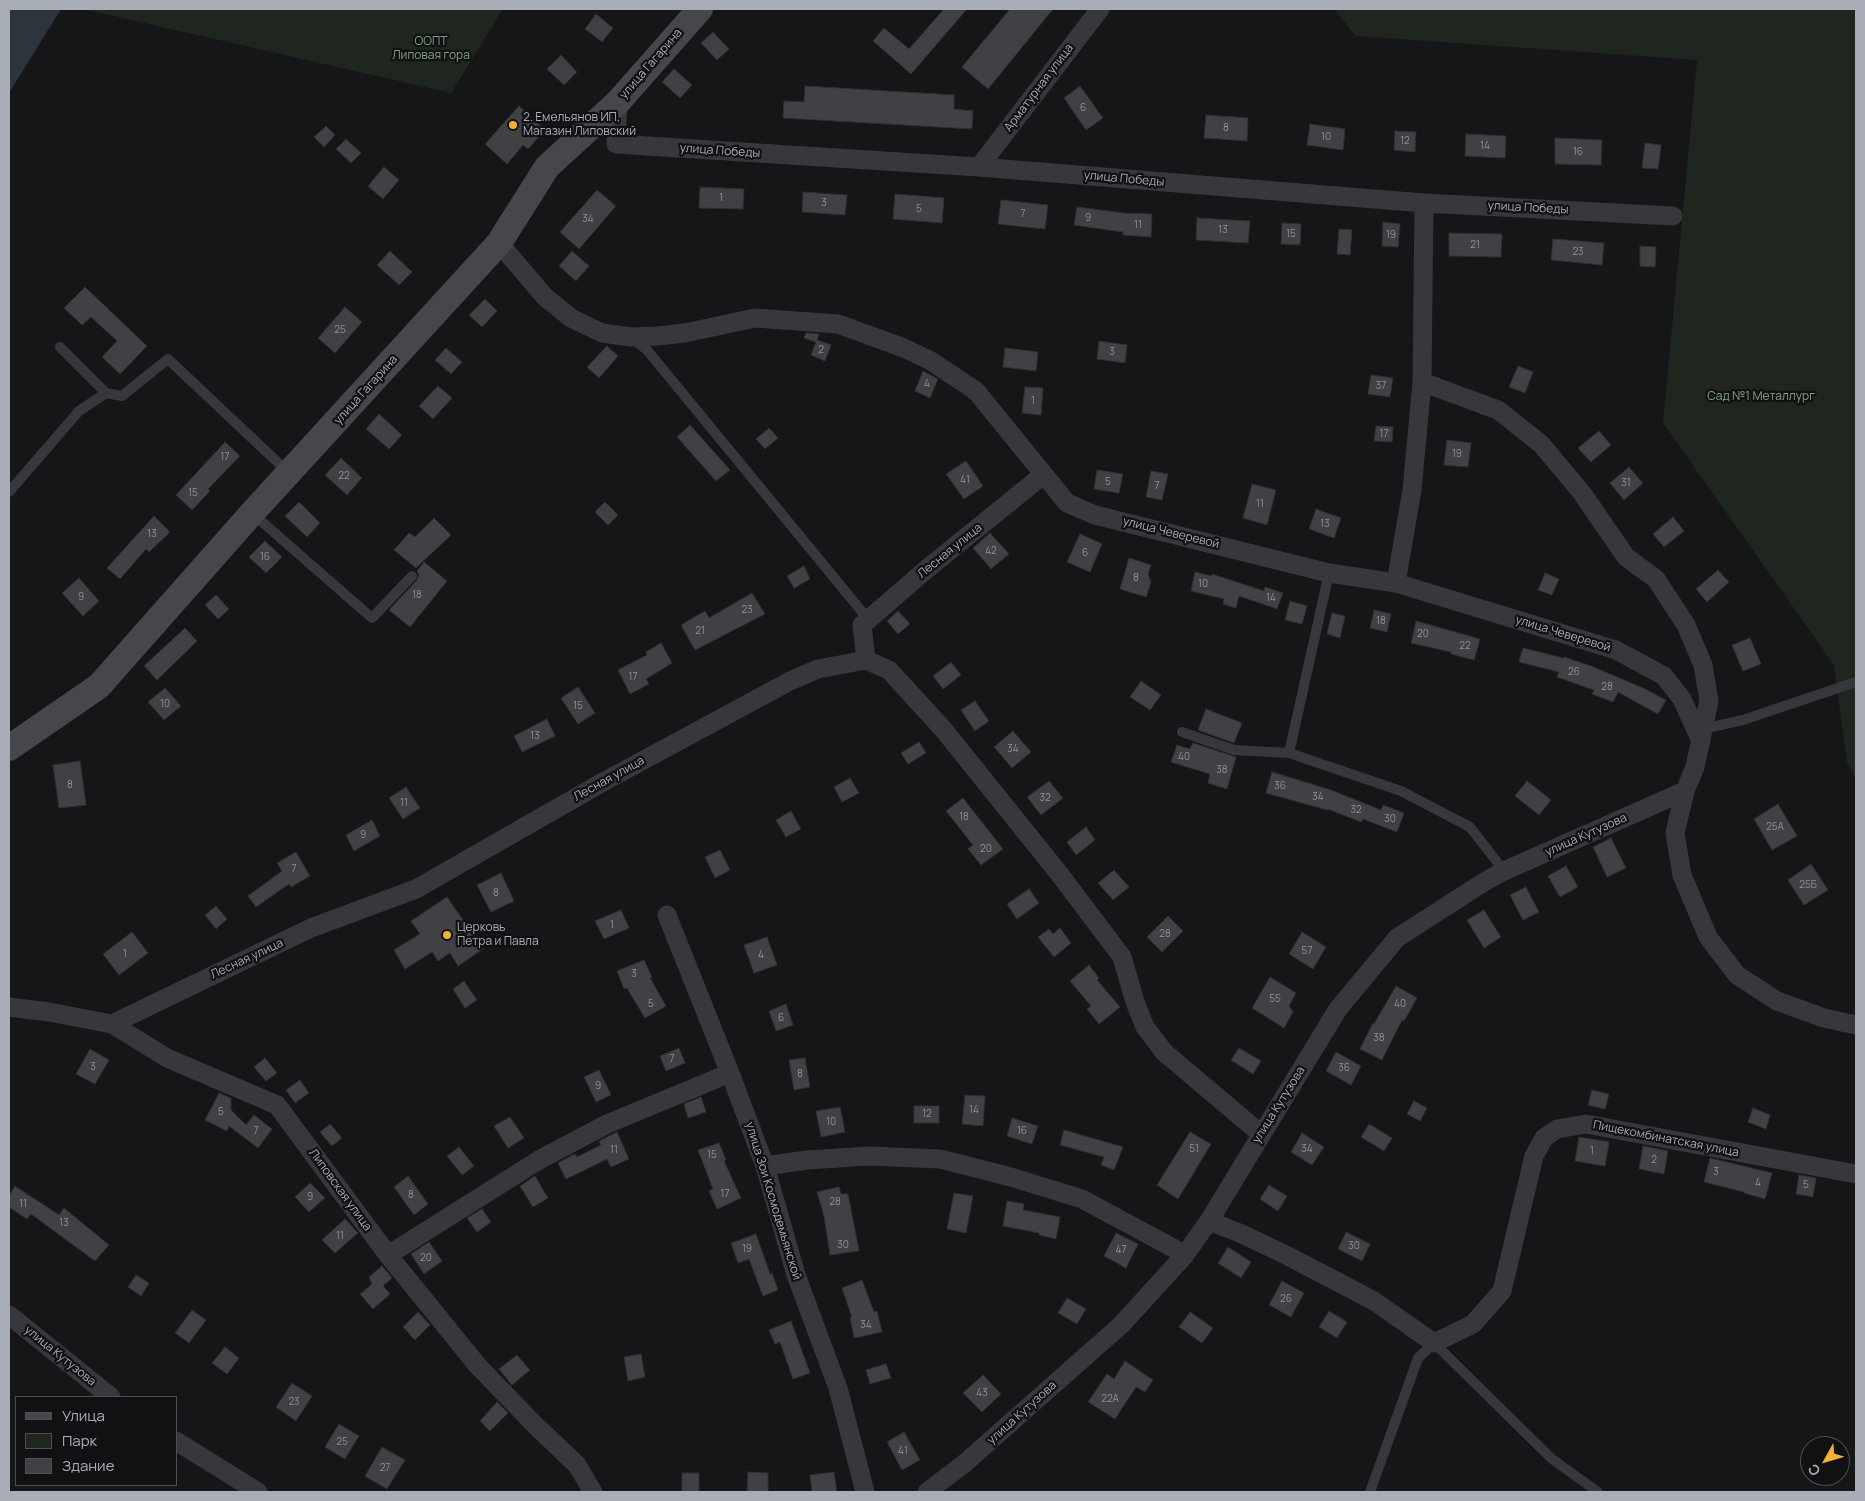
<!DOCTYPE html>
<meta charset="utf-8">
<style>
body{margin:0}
#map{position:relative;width:1865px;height:1501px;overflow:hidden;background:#161618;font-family:Manrope,sans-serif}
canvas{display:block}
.frame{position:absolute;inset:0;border:10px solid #a8adb8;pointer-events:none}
.legend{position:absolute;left:15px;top:1396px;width:162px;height:90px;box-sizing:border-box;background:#111113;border:1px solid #4d4f55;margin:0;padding:6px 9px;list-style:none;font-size:15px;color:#a8adb8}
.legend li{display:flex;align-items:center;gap:10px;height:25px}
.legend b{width:25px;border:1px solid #4d4f55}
.north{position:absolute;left:1800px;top:1436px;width:50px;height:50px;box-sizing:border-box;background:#111113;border:1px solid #4d4f55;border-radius:50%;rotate:231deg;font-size:14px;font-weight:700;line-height:20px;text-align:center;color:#a8adb8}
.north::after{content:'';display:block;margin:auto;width:18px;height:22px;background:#f2b134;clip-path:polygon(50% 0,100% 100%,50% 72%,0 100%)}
</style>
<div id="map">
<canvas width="1865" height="1501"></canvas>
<div class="frame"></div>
<ul class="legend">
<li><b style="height:6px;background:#45474d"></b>Улица</li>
<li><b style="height:14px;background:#1e261f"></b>Парк</li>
<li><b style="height:14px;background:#404145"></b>Здание</li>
</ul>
<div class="north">С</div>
</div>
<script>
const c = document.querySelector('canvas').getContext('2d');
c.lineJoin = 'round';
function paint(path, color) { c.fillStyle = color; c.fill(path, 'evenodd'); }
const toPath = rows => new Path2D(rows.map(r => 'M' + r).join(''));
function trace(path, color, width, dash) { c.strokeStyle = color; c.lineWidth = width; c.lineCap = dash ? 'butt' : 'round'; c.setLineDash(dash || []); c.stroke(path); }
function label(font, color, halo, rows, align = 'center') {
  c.font = font + ' Manrope,sans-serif'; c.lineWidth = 4.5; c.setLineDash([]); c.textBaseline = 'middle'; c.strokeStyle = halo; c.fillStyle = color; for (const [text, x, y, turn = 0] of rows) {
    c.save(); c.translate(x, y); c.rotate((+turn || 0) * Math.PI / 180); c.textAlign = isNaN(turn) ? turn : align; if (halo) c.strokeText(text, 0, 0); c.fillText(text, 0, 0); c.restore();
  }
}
paint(toPath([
 [83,9,503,9,451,93],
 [1334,9,1856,9,1856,778,1847,763,1834,665,1663,423,1697,60,1356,36]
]), '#1e261f');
paint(toPath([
 [9,9,61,9,9,93]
]), '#2c353c');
const building = toPath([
 [944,9,967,9,911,74,873,41,884,28,909,49,944,9],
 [1010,9,1053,9,988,89,962,67,1010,9],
 [596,14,613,28,602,42,585,29,596,14],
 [713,32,729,49,717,60,701,43,713,32],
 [561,55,577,72,564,85,547,69,561,55],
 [674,69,692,85,680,98,662,82,674,69],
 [805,86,954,95,954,109,973,111,972,129,783,118,784,101,804,102,805,86],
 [1080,86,1103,118,1086,130,1064,98,1080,86],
 [519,106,545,130,528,149,523,145,507,164,485,144,519,106],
 [1206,115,1248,118,1247,141,1204,138,1206,115],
 [1310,124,1345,129,1343,150,1307,145,1310,124],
 [326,126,335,135,324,147,314,137,326,126],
 [1395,131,1416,132,1415,152,1394,150,1395,131],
 [1466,134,1506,136,1505,158,1465,156,1466,134],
 [1555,138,1602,140,1601,165,1555,164,1555,138],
 [346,139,361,153,351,163,336,149,346,139],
 [1645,143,1661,145,1658,169,1642,168,1645,143],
 [384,167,399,180,383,199,368,186,384,167],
 [700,187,744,189,743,209,699,208,700,187],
 [597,190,616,206,579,249,560,232,597,190],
 [803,192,847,195,845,215,802,212,803,192],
 [895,194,944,198,942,223,893,219,895,194],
 [1001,200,1048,205,1045,229,998,224,1001,200],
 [1077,207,1124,213,1152,214,1151,237,1123,235,1123,232,1074,225,1077,207],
 [1197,218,1250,221,1248,243,1196,240,1197,218],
 [1383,222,1400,224,1398,247,1382,246,1383,222],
 [1282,223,1301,224,1300,245,1281,244,1282,223],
 [1339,229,1352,230,1350,255,1337,254,1339,229],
 [1449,233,1502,234,1501,257,1449,256,1449,233],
 [1553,239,1604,243,1602,265,1551,260,1553,239],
 [1640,246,1656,247,1655,267,1640,266,1640,246],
 [390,251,412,272,399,285,377,265,390,251],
 [572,251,589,266,576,281,559,266,572,251],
 [85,287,147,346,120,374,102,357,117,341,91,317,82,325,64,308,85,287],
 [485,299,497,311,482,327,469,315,485,299],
 [345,307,362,322,335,353,318,338,345,307],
 [806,333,819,334,817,340,831,345,825,361,811,355,816,342,804,338,806,333],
 [1099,341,1127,345,1125,363,1097,359,1099,341],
 [607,346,618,356,599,378,587,367,607,346],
 [446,348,462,362,451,374,435,360,446,348],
 [1005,348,1038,352,1036,371,1003,367,1005,348],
 [1518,366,1533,372,1525,393,1509,387,1518,366],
 [923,371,938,379,930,398,915,391,923,371],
 [1371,375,1393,378,1390,397,1368,394,1371,375],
 [438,386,452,398,433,419,419,406,438,386],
 [1025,387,1043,388,1041,415,1022,413,1025,387],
 [379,414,402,435,389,449,366,429,379,414],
 [690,425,730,470,716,481,677,437,690,425],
 [1376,426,1393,427,1392,442,1374,441,1376,426],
 [769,428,778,438,765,449,756,439,769,428],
 [1599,431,1611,445,1591,462,1578,448,1599,431],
 [1447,440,1471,443,1468,467,1444,465,1447,440],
 [225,442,240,456,208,489,210,491,192,510,176,495,225,442],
 [341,458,362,478,347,495,325,475,341,458],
 [966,461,983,486,964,499,946,474,966,461],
 [1629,467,1643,483,1624,500,1610,483,1629,467],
 [1097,470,1123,474,1119,493,1094,489,1097,470],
 [1151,471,1168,474,1162,500,1146,497,1151,471],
 [1252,484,1276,490,1267,525,1243,518,1252,484],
 [299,502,320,523,307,537,285,516,299,502],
 [605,502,618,515,608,525,595,512,605,502],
 [1316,509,1341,518,1334,538,1309,529,1316,509],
 [154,516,170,532,149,552,146,549,120,579,107,568,154,516],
 [1673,517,1684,531,1664,547,1653,534,1673,517],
 [434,518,451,535,416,568,394,550,409,533,415,537,434,518],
 [990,533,1009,554,991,569,973,548,990,533],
 [1080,534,1102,544,1090,572,1067,562,1080,534],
 [265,541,282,557,266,573,249,557,265,541],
 [1129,558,1151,565,1148,574,1151,582,1146,597,1120,589,1129,558],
 [424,562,447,581,410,627,389,610,417,580,419,575,417,571,424,562],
 [804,566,810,579,794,588,787,576,804,566],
 [1718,570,1729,582,1707,602,1696,589,1718,570],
 [1195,572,1212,576,1212,574,1264,591,1265,587,1283,593,1277,609,1239,596,1236,608,1223,604,1224,599,1191,591,1195,572],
 [1545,573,1559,579,1552,595,1538,590,1545,573],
 [79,578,99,601,83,616,62,593,79,578],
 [752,593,765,614,695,650,681,625,705,611,709,618,752,593],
 [216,595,229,609,218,619,205,605,216,595],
 [1290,601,1307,606,1302,624,1285,620,1290,601],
 [1374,610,1391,614,1387,632,1370,628,1374,610],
 [898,611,910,624,898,634,887,621,898,611],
 [1332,613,1345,616,1340,638,1327,634,1332,613],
 [1416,621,1480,639,1474,660,1451,654,1451,652,1411,643,1416,621],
 [185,628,197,641,157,680,144,666,185,628],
 [1750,638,1761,664,1743,671,1732,645,1750,638],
 [661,643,672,663,646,679,649,684,630,694,618,670,647,655,646,652,661,643],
 [1523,648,1563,658,1564,657,1591,666,1643,688,1666,700,1658,714,1618,692,1613,702,1592,694,1594,690,1557,677,1559,672,1519,662,1523,648],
 [951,662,961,675,943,689,933,676,951,662],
 [1141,681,1161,695,1150,710,1130,697,1141,681],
 [578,687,595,713,578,724,561,698,578,687],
 [165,688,181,706,164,720,148,702,165,688],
 [975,701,989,721,975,731,961,710,975,701],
 [1206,709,1242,723,1234,743,1198,730,1206,709],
 [547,719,555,736,522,752,514,736,547,719],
 [1013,731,1031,752,1012,768,994,747,1013,731],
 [919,742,926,753,908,764,901,753,919,742],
 [1193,743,1236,757,1227,789,1208,783,1210,774,1171,762,1177,745,1190,749,1193,743],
 [80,761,86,805,59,808,53,765,80,761],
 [1272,772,1331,790,1381,810,1383,805,1404,813,1397,832,1363,819,1361,822,1328,809,1327,810,1266,793,1272,772],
 [850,778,859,793,842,802,834,787,850,778],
 [1049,781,1063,798,1041,815,1027,797,1049,781],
 [1527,781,1551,800,1539,815,1515,796,1527,781],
 [406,787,420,808,403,819,389,798,406,787],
 [963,798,1003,849,981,865,968,849,973,845,946,811,963,798],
 [1778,804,1797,836,1772,850,1754,819,1778,804],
 [791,811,801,829,786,837,776,820,791,811],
 [372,820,380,836,354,851,346,835,372,820],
 [1086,827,1095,840,1076,855,1067,842,1086,827],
 [1611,838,1626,868,1607,877,1593,847,1611,838],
 [720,850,730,870,715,878,705,857,720,850],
 [296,852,310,876,291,887,289,884,256,907,248,896,282,871,277,863,296,852],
 [1811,864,1828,890,1804,905,1788,880,1811,864],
 [1566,866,1578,887,1560,897,1548,876,1566,866],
 [1114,870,1129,887,1113,900,1098,883,1114,870],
 [501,873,514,901,491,912,477,885,501,873],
 [1526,887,1539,912,1523,920,1510,895,1526,887],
 [1029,889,1039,903,1017,919,1007,904,1029,889],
 [447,897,483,949,458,966,450,953,438,961,432,952,405,969,394,950,420,934,411,921,447,897],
 [216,906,227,919,216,929,205,915,216,906],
 [621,910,629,928,604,939,595,921,621,910],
 [1484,910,1501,937,1484,948,1467,920,1484,910],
 [1168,916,1183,931,1162,952,1147,937,1168,916],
 [1060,928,1071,943,1054,957,1038,937,1049,929,1053,934,1060,928],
 [132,932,148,953,119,975,103,954,132,932],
 [1302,932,1326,947,1313,969,1289,954,1302,932],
 [767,937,777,965,754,973,744,945,767,937],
 [644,960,652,977,650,978,666,1006,645,1018,627,988,624,989,617,971,644,960],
 [1089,965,1099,978,1097,980,1120,1007,1099,1024,1087,1009,1091,1006,1070,981,1089,965],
 [1270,977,1296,993,1289,1006,1293,1012,1284,1028,1252,1008,1270,977],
 [464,981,477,1000,465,1008,453,989,464,981],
 [1396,986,1417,998,1404,1021,1402,1020,1382,1060,1360,1049,1373,1023,1374,1024,1396,986],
 [786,1004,793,1025,776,1031,769,1011,786,1004],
 [679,1048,685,1063,666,1071,660,1056,679,1048],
 [1239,1048,1261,1061,1253,1074,1231,1060,1239,1048],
 [90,1049,109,1060,95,1084,76,1074,90,1049],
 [1336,1052,1361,1066,1351,1085,1326,1071,1336,1052],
 [265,1058,277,1073,266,1081,254,1067,265,1058],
 [805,1058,810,1087,794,1090,789,1060,805,1058],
 [599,1070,611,1095,596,1102,584,1077,599,1070],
 [300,1080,309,1093,295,1103,286,1090,300,1080],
 [1592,1090,1609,1094,1605,1109,1588,1105,1592,1090],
 [219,1093,231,1098,231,1110,246,1125,254,1115,272,1129,258,1148,229,1126,227,1131,205,1120,219,1093],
 [965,1095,985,1096,983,1126,962,1124,965,1095],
 [701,1097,706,1112,688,1118,684,1104,701,1097],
 [1414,1101,1427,1108,1420,1121,1407,1114,1414,1101],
 [914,1106,939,1106,939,1123,914,1123,914,1106],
 [840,1107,845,1132,821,1137,816,1111,840,1107],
 [1753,1108,1770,1115,1766,1129,1748,1122,1753,1108],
 [510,1117,524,1138,508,1148,494,1126,510,1117],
 [1012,1118,1038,1126,1032,1144,1007,1136,1012,1118],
 [330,1124,342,1138,332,1146,320,1132,330,1124],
 [1369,1124,1392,1138,1384,1151,1361,1137,1369,1124],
 [1064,1130,1123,1147,1114,1170,1101,1165,1104,1157,1060,1145,1064,1130],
 [617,1132,629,1159,611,1167,607,1159,566,1179,558,1163,575,1154,577,1157,601,1145,599,1141,617,1132],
 [1190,1132,1211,1144,1178,1199,1157,1185,1190,1132],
 [1302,1133,1324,1147,1312,1165,1291,1152,1302,1133],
 [1579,1137,1609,1142,1605,1166,1575,1161,1579,1137],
 [719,1143,726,1160,724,1161,741,1198,717,1209,709,1191,713,1189,698,1150,719,1143],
 [1643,1146,1668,1151,1664,1174,1639,1169,1643,1146],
 [459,1147,474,1166,462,1175,447,1156,459,1147],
 [1710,1158,1772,1173,1765,1199,1744,1193,1744,1192,1704,1182,1710,1158],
 [1799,1175,1816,1178,1813,1197,1796,1194,1799,1175],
 [408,1176,428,1204,414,1215,394,1187,408,1176],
 [535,1176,548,1198,533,1207,520,1186,535,1176],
 [310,1183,325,1198,309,1212,295,1197,310,1183],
 [1269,1185,1287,1196,1278,1211,1260,1199,1269,1185],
 [15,1186,59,1215,64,1208,109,1245,95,1261,31,1214,27,1219,9,1207,9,1196,15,1186],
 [839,1187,841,1194,848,1194,859,1251,830,1255,824,1216,817,1192,839,1187],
 [954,1193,973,1196,966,1233,947,1229,954,1193],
 [1007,1201,1024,1204,1023,1210,1060,1217,1056,1239,1039,1235,1039,1233,1003,1226,1007,1201],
 [482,1209,491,1222,477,1232,467,1218,482,1209],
 [345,1219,358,1233,335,1253,322,1240,345,1219],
 [1346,1232,1370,1244,1362,1261,1338,1249,1346,1232],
 [1116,1233,1138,1244,1126,1268,1104,1256,1116,1233],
 [756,1234,770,1274,772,1273,778,1290,763,1296,749,1259,738,1263,731,1243,756,1234],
 [429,1242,442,1261,424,1274,411,1254,429,1242],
 [1228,1247,1251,1262,1241,1278,1218,1263,1228,1247],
 [382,1266,392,1278,383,1286,390,1294,373,1309,360,1294,372,1284,369,1277,382,1266],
 [136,1275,149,1283,141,1296,128,1287,136,1275],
 [862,1280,874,1312,877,1311,882,1332,854,1338,850,1317,852,1317,842,1288,862,1280],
 [1282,1281,1304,1293,1291,1317,1269,1305,1282,1281],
 [1067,1298,1086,1309,1077,1324,1058,1313,1067,1298],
 [192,1310,206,1320,189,1343,175,1333,192,1310],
 [1329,1311,1347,1322,1337,1338,1319,1327,1329,1311],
 [418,1312,430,1325,415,1340,403,1327,418,1312],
 [1190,1312,1213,1328,1202,1343,1179,1327,1190,1312],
 [791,1321,810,1373,793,1379,780,1342,775,1344,769,1330,791,1321],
 [225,1347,239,1358,227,1374,212,1363,225,1347],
 [641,1354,645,1377,628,1381,624,1357,641,1354],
 [517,1355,530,1370,512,1385,499,1369,517,1355],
 [1125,1361,1153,1380,1145,1392,1136,1387,1115,1419,1088,1402,1107,1374,1114,1379,1125,1361],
 [886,1364,891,1378,870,1384,866,1370,886,1364],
 [983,1375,1001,1394,982,1412,963,1393,983,1375],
 [292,1383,312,1396,296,1421,276,1407,292,1383],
 [497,1402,508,1413,490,1431,480,1421,497,1402],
 [339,1424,359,1436,345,1459,325,1447,339,1424],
 [904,1432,920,1460,902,1470,887,1442,904,1432],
 [382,1447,405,1460,387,1489,365,1476,382,1447],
 [748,1472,768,1473,768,1492,747,1492,748,1472],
 [834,1472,837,1492,812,1492,810,1475,834,1472],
 [682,1473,699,1473,699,1492,682,1492,682,1473]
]);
paint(building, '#404145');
trace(building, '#303034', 1);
trace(toPath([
 [633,339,647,350,868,619],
 [60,347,106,393,122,396,168,359,289,473],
 [9,492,79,411,106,393],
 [253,514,372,618,412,576],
 [1703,729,1743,720,1856,682],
 [1182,732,1234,750,1289,753,1401,791,1470,827,1504,871],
 [1289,753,1329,573],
 [1370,1492,1418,1358,1434,1343,1552,1459,1598,1492]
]), '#37383d', 10);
trace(toPath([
 [618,102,616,144,979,167,1424,203,1673,216],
 [979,167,1100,9],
 [499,243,545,297,571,318,602,333,631,337,657,336,685,333,755,318,838,324,904,348,931,361,976,391,1067,503,1095,515,1329,573,1396,583,1616,650,1664,676,1682,699,1701,741],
 [1422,382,1498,410,1541,444,1582,493,1626,557,1656,579,1686,625,1703,665,1709,701,1695,767,1685,791,1675,833,1682,875,1708,937,1737,975,1777,1001,1824,1018,1856,1025],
 [1396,583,1412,490,1422,382,1424,203],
 [866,660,889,670,943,729,1061,876,1122,957,1135,1002,1145,1027,1164,1052,1261,1134],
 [667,915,730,1073,765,1166,796,1275,838,1388,865,1492],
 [9,1007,49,1012,112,1024,167,1058,277,1105,388,1255,478,1366,535,1425,577,1465,593,1492],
 [112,1024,311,928,416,889,603,782,790,681,818,669,866,660,862,625,928,568,1043,475],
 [765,1166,807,1160,869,1156,940,1159,1011,1177,1082,1199,1175,1249,1184,1256],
 [1209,1221,1242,1234,1288,1256,1374,1301,1434,1343,1473,1324,1502,1291,1534,1156,1544,1138,1557,1129,1586,1124,1856,1174],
 [388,1255,539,1160,607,1124,730,1073],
 [9,1315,111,1397],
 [176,1441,258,1492],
 [927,1492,965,1463,1121,1325,1184,1256,1209,1221,1338,1009,1397,938,1484,882,1504,871,1685,791]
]), '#37383d', 19);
trace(toPath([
 [9,748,99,686,252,513,499,243,547,167,618,102,700,9]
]), '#45474d', 26);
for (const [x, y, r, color] of [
 [513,125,5,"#f2b134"],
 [447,935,5,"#f2b134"]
]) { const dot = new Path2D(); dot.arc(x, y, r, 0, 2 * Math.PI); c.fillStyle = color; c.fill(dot); trace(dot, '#111113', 2); }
label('10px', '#8e929b', null, [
 ["6",1083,108],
 ["8",1226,128],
 ["10",1326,137],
 ["12",1405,141],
 ["14",1485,146],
 ["16",1578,152],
 ["1",721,198],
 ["3",824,203],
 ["5",919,209],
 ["7",1023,214],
 ["9",1088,218],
 ["34",588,219],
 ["11",1138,225],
 ["13",1223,230],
 ["15",1291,234],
 ["19",1391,235],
 ["21",1475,245],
 ["23",1578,252],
 ["25",340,330],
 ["2",821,350],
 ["3",1112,352],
 ["4",927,384],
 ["37",1381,386],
 ["1",1033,401],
 ["17",1384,434],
 ["19",1457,454],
 ["17",225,457],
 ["22",344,476],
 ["41",965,480],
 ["5",1108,482],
 ["31",1626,483],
 ["7",1157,486],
 ["15",193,493],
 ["11",1260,504],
 ["13",1325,524],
 ["13",152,534],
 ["42",991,551],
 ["6",1085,553],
 ["16",265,557],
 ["8",1136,578],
 ["10",1203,584],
 ["18",417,595],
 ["9",81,597],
 ["14",1271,598],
 ["23",747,610],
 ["18",1381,621],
 ["21",700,631],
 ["20",1423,634],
 ["22",1465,646],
 ["26",1574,672],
 ["17",633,677],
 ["28",1607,687],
 ["10",165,704],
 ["15",578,706],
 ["13",535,736],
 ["34",1013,749],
 ["40",1184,757],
 ["38",1222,770],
 ["8",70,785],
 ["36",1280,786],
 ["34",1318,797],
 ["32",1045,798],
 ["11",404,803],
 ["32",1356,810],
 ["18",964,817],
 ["30",1390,819],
 ["25А",1775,827],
 ["9",363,835],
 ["20",986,849],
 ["7",294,869],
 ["25Б",1808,885],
 ["8",496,893],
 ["1",612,925],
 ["28",1165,934],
 ["57",1307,951],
 ["1",125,954],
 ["4",761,955],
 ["3",634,974],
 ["55",1275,999],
 ["5",651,1004],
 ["40",1400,1004],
 ["6",781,1018],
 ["38",1379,1038],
 ["7",672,1059],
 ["3",93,1067],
 ["36",1344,1068],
 ["8",800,1074],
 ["9",598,1086],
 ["14",974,1110],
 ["5",221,1112],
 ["12",927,1114],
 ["10",831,1122],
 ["7",256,1131],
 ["16",1022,1131],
 ["51",1194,1149],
 ["34",1307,1149],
 ["11",614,1150],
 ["1",1592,1151],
 ["15",712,1155],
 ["2",1654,1160],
 ["3",1716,1172],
 ["4",1758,1183],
 ["5",1806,1185],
 ["17",725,1194],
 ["8",411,1195],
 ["9",310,1197],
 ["28",835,1202],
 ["11",23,1204],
 ["13",64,1223],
 ["11",340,1236],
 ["30",843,1245],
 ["30",1354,1246],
 ["19",747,1249],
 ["47",1121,1250],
 ["20",426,1258],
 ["26",1286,1299],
 ["34",866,1325],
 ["43",982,1393],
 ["22А",1110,1399],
 ["23",294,1402],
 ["25",342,1442],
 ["41",903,1451],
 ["27",385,1468]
]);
label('12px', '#7fa381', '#111113', [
 ["ООПТ",431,42],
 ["Липовая гора",431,56],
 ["Сад №1 Металлург",1761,397]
]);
label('12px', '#a8adb8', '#111113', [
 ["улица Гагарина",651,64,-49],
 ["Арматурная улица",1039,88,-53],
 ["улица Победы",720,151,4],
 ["улица Победы",1124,179,5],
 ["улица Победы",1528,208,3],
 ["улица Гагарина",366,390,-48],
 ["улица Чеверевой",1171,533,14],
 ["Лесная улица",950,551,-39],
 ["улица Чеверевой",1563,634,17],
 ["Лесная улица",609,779,-29],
 ["улица Кутузова",1586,835,-24],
 ["Лесная улица",247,959,-25],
 ["улица Кутузова",1279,1105,-58],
 ["Пищекомбинатская улица",1666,1139,11],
 ["Липовская улица",340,1190,54],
 ["улица Зои Космодемьянской",773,1201,73],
 ["улица Кутузова",60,1356,39],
 ["улица Кутузова",1022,1413,-42]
]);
label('12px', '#a8adb8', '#111113', [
 ["2. Емельянов ИП,",523,118],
 ["Магазин Липовский",523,132],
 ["Церковь",457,928],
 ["Петра и Павла",457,942]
], 'left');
</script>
